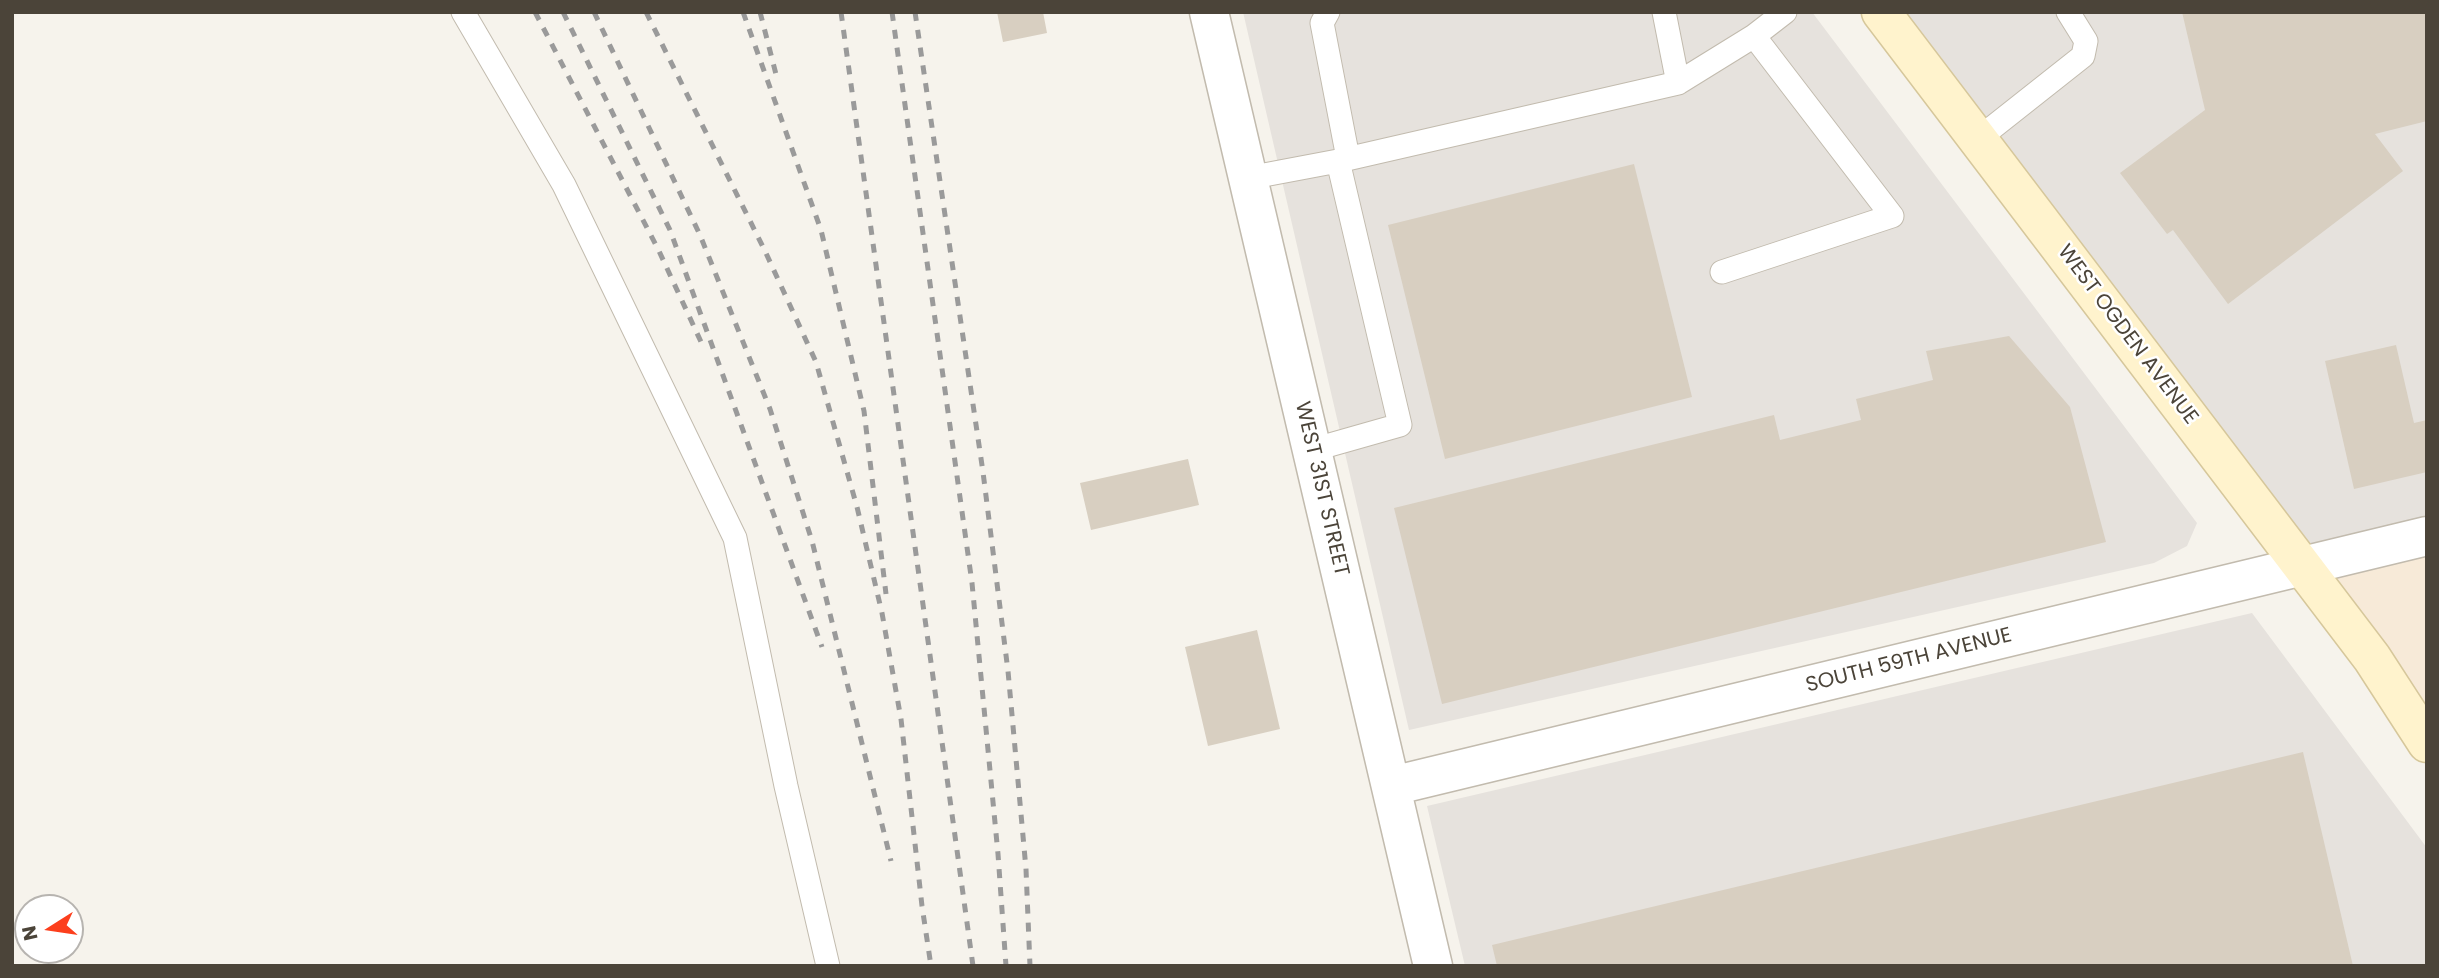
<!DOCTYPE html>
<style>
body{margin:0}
#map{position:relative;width:2439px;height:978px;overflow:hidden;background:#f6f3ec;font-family:Poppins,sans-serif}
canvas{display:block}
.frame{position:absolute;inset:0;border:14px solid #4b4439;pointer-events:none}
.north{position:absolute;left:14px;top:894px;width:70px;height:70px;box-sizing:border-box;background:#fff;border:2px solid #b7b4b0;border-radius:50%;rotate:258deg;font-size:19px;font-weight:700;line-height:28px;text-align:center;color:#4b4439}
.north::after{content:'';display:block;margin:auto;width:24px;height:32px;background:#fc3f1d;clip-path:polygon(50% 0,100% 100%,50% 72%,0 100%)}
</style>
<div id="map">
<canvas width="2439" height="978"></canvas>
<div class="frame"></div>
<div class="north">N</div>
</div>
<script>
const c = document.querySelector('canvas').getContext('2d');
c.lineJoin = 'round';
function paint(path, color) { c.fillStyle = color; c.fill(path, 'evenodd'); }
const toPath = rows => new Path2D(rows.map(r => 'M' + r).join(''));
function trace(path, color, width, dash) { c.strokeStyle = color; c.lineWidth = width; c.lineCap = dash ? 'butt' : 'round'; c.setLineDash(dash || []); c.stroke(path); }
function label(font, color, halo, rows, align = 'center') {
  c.font = font + ' Poppins,sans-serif'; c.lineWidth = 5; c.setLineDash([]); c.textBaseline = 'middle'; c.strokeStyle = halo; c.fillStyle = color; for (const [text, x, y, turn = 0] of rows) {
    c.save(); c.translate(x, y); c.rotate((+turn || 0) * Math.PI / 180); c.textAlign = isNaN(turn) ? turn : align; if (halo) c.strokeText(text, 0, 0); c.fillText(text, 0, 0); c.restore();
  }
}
paint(toPath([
 [2427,551,2427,717,2312,578]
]), '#f7ead8');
paint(toPath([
 [1243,12,1812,12,2197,523,2187,546,2154,563,1409,730],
 [1894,12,2427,12,2427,526,2306,554],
 [2252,613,2427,848,2427,966,1465,966,1427,806]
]), '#e6e2dd');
paint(toPath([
 [997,12,1043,12,1047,33,1003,42],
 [2182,12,2427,12,2427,121,2375,134,2403,171,2228,304,2173,230,2167,234,2120,173,2205,110],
 [1634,164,1692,397,1445,459,1388,225],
 [2009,336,2070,407,2106,542,1442,704,1394,508,1774,415,1780,440,1861,420,1856,399,1933,380,1926,351],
 [2396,345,2414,423,2427,420,2427,472,2354,489,2325,361],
 [1188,459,1199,505,1091,530,1080,483],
 [1257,630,1280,729,1208,746,1185,647],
 [2303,752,2353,966,1497,966,1492,945]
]), '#d8cfc1');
const service = toPath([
 [463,12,564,185,735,538,786,786,828,966],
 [1328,12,1322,23,1348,158],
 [1664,12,1678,83],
 [1978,139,2083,56,2086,41,2068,12],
 [1338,161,1678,83,1754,36],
 [1248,178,1338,161,1400,425,1312,450],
 [1722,272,1892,216,1754,36,1785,12]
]);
const minor = toPath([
 [1209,12,1433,966],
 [1392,786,2427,536]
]);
const secondary = toPath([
 [1881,12,2372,658,2427,743]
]);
trace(service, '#c2bbae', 25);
trace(minor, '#c2bbae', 41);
trace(secondary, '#d6c79b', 41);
trace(service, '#fff', 23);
trace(minor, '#fff', 38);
trace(secondary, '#fff3cd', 38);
trace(toPath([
 [535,12,659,251,702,344],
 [563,12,670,230,822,647],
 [594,12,700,235,770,409,812,541,891,861],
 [646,12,765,251,816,362,857,507,882,613,901,719,922,906,931,966],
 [743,12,821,230,864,411,886,594],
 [760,12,777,78],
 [841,12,973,966],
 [892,12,972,583,998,854,1006,966],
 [915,12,983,472,1008,671,1026,869,1030,966]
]), '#9a9a9a', 5, [9, 9]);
label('21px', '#4b4439', '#fff', [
 ["WEST OGDEN AVENUE",2127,335,53],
 ["WEST 31ST STREET",1321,489,77],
 ["SOUTH 59TH AVENUE",1909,661,-14]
]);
</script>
